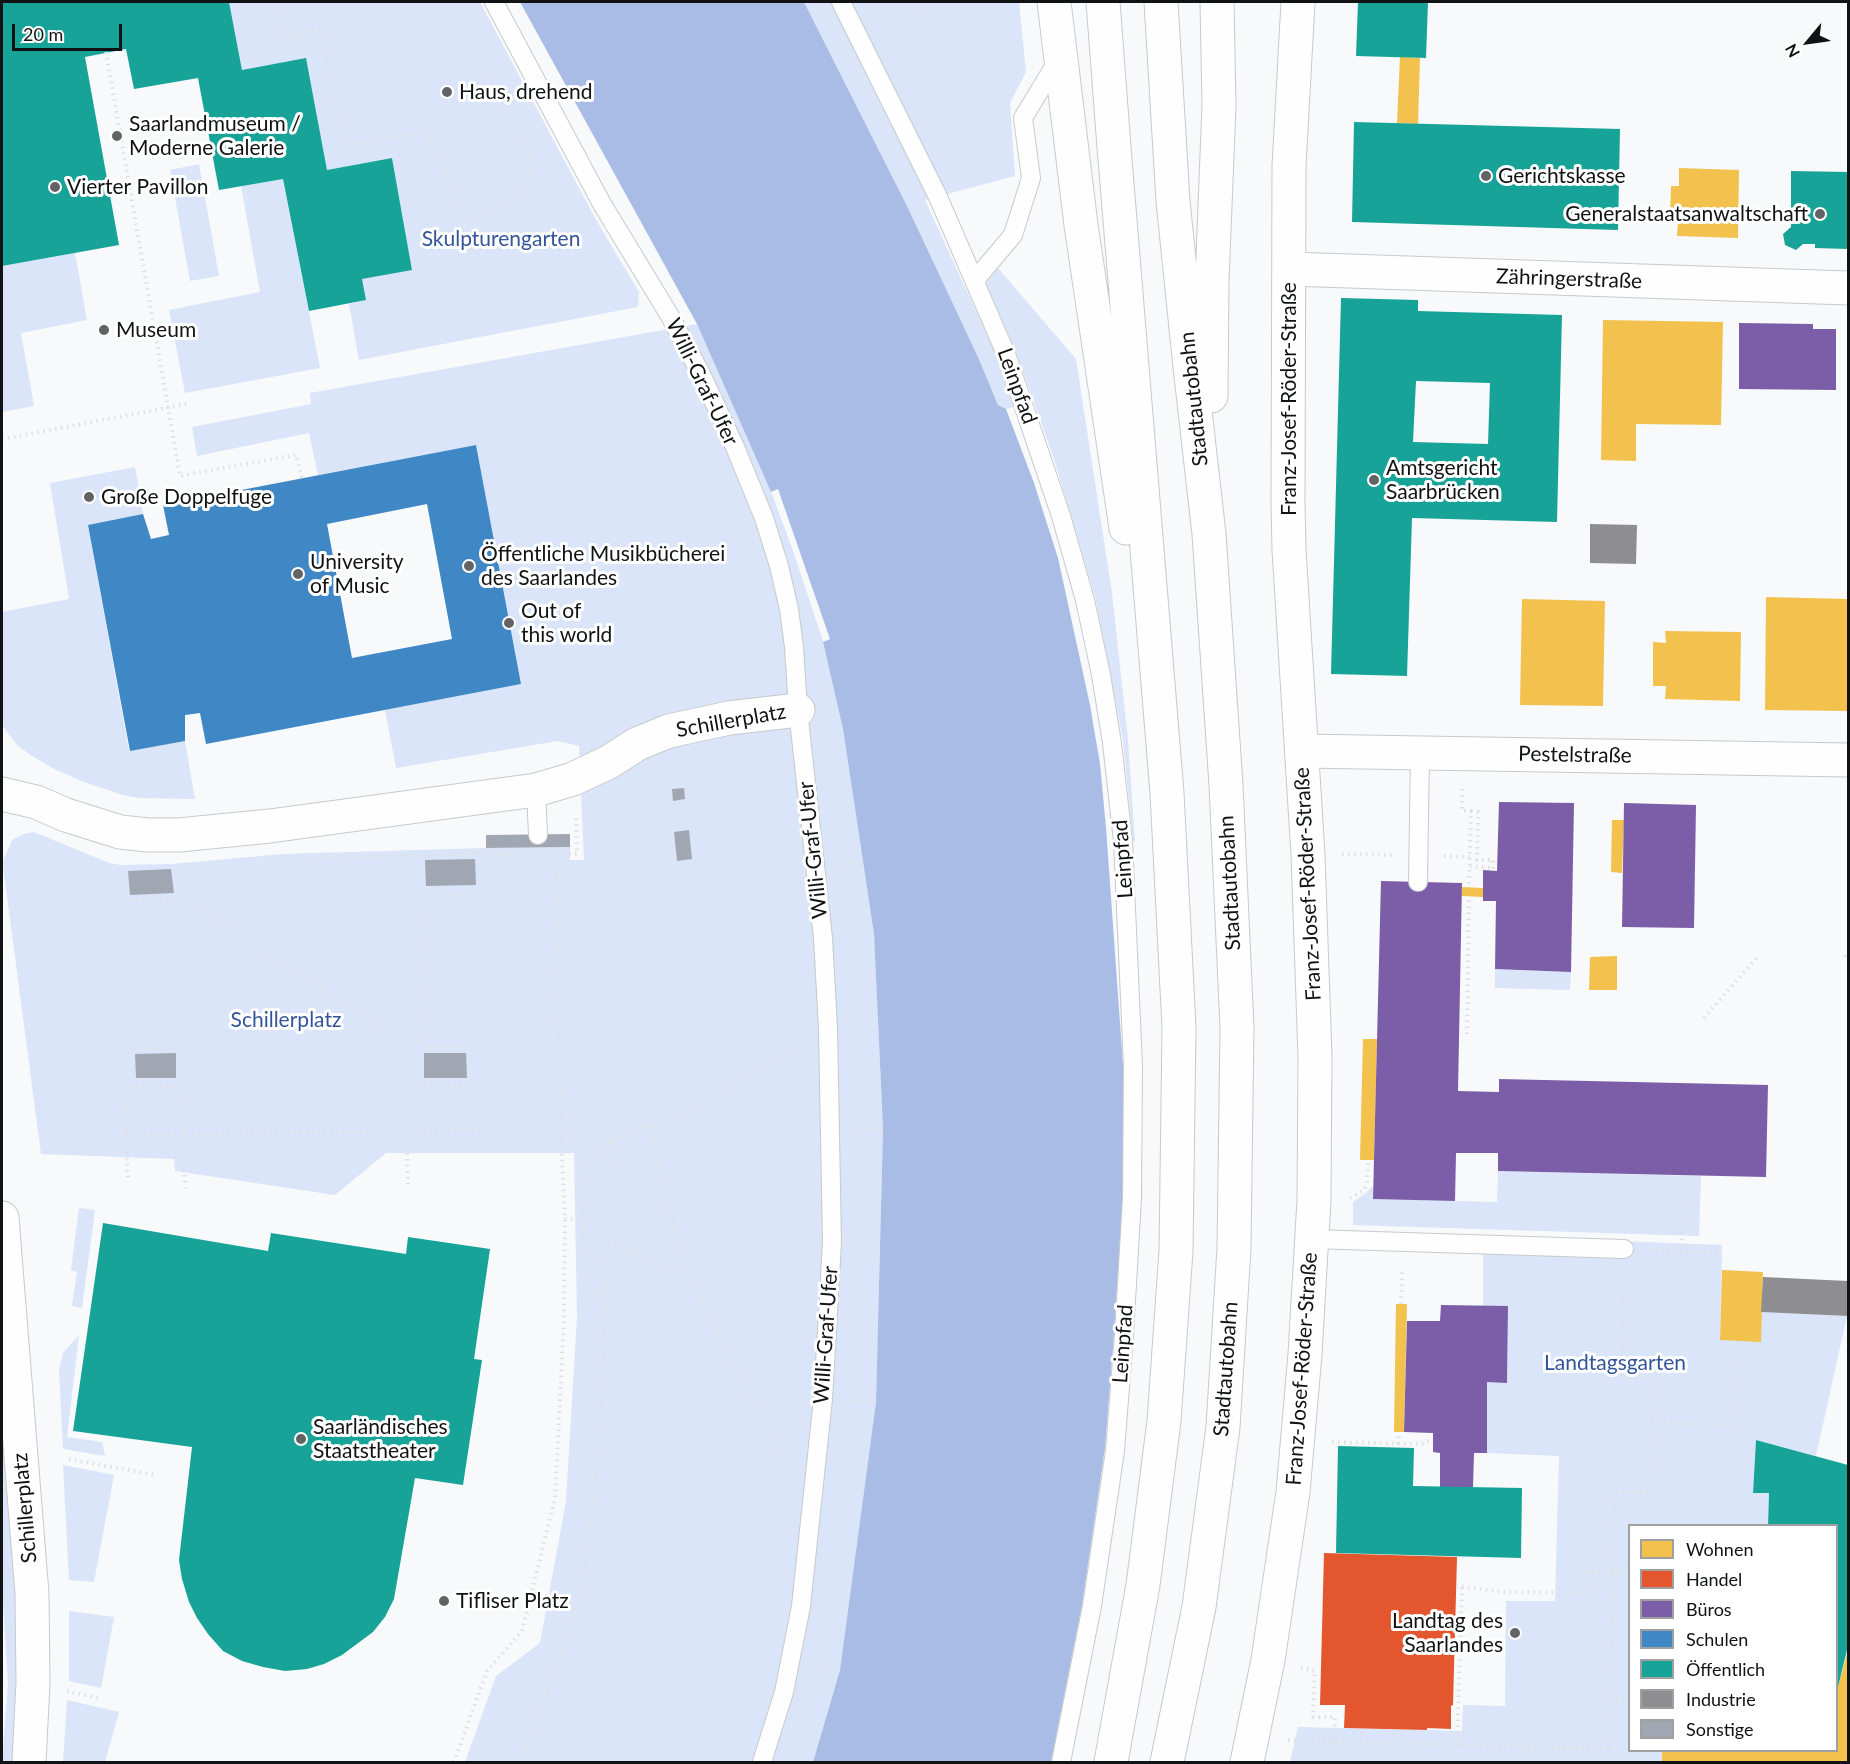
<!DOCTYPE html>
<meta charset="utf-8">
<style>
body{margin:0}
#map{position:relative;width:1850px;height:1764px;overflow:hidden;background:#f7f9fb;font-family:Lato,sans-serif}
canvas{display:block}
.frame{position:absolute;inset:0;border:3px solid #111213;pointer-events:none}
.legend{position:absolute;left:1628px;top:1524px;width:210px;height:228px;box-sizing:border-box;background:#fff;border:2px solid #a0a0a1;margin:0;padding:8px 10px;list-style:none;font-size:18px;color:#111213}
.legend li{display:flex;align-items:center;gap:12px;height:30px}
.legend b{width:30px;border:2px solid #a0a0a1}
.north{position:absolute;left:1778px;top:12px;width:60px;height:60px;-webkit-text-stroke:4px #fff;paint-order:stroke;rotate:241deg;font-size:16px;font-weight:700;line-height:24px;text-align:center;color:#111213}
.north::after{content:'';display:block;margin:auto;width:21px;height:27px;background:#111213;clip-path:polygon(50% 0,100% 100%,50% 72%,0 100%)}
.scale{position:absolute;left:12px;top:24px;width:110px;height:27px;box-sizing:border-box;border:3px solid #111213;border-top:0;padding-left:8px;font-size:18px;line-height:21px;white-space:nowrap;color:#111213;-webkit-text-stroke:4px #fff;paint-order:stroke}
</style>
<div id="map">
<canvas width="1850" height="1764"></canvas>
<div class="frame"></div>
<ul class="legend">
<li><b style="height:16px;background:#f2c14e"></b>Wohnen</li>
<li><b style="height:16px;background:#e4572e"></b>Handel</li>
<li><b style="height:16px;background:#7b5ea7"></b>Büros</li>
<li><b style="height:16px;background:#3f88c5"></b>Schulen</li>
<li><b style="height:16px;background:#17a398"></b>Öffentlich</li>
<li><b style="height:16px;background:#8d8d92"></b>Industrie</li>
<li><b style="height:16px;background:#a1a7b2"></b>Sonstige</li>
</ul>
<div class="north">N</div>
<div class="scale">20 m</div>
</div>
<script>
const c = document.querySelector('canvas').getContext('2d');
c.lineJoin = 'round';
function paint(path, color) { c.fillStyle = color; c.fill(path, 'evenodd'); }
const toPath = rows => new Path2D(rows.map(r => 'M' + r).join(''));
function trace(path, color, width, dash) { c.strokeStyle = color; c.lineWidth = width; c.lineCap = dash ? 'butt' : 'round'; c.setLineDash(dash || []); c.stroke(path); }
function label(font, color, halo, rows, align = 'center') {
  c.font = font + ' Lato,sans-serif'; c.lineWidth = 6; c.setLineDash([]); c.textBaseline = 'middle'; c.strokeStyle = halo; c.fillStyle = color; for (const [text, x, y, turn = 0] of rows) {
    c.save(); c.translate(x, y); c.rotate((+turn || 0) * Math.PI / 180); c.textAlign = isNaN(turn) ? turn : align; if (halo) c.strokeText(text, 0, 0); c.fillText(text, 0, 0); c.restore();
  }
}
paint(toPath([
 [229,2,480,2,595,218,639,292,638,307,359,360,349,304,365,300,362,279,412,269,392,158,327,170,306,59,242,70],
 [804,2,1019,2,1026,72,1010,103,1015,176,925,200,997,357,1014,407,1006,409,998,405,978,357,907,206],
 [199,164,219,276,190,281,170,170],
 [283,179,320,368,185,393,169,310,260,292,241,186],
 [75,253,87,320,21,333,34,406,2,412,2,266],
 [998,268,1076,359,1112,593,1128,740,1135,842,1133,841,1123,740,1095,596,1053,456,1016,352,986,283],
 [697,324,771,492,795,557,823,642,843,729,874,934,883,1129,876,1402,840,1670,813,1762,465,1762,496,1676,540,1643,566,1501,577,1316,574,1153,386,1153,335,1195,175,1171,174,1159,41,1154,4,874,3,861,12,840,23,834,34,832,109,863,121,865,172,864,283,854,486,848,570,847,570,860,584,860,579,746,558,741,396,768,385,710,521,684,476,445,318,475,309,433,197,456,192,427,311,404,310,393],
 [135,467,143,514,88,526,129,751,185,741,195,799,139,798,123,795,84,782,54,769,32,756,17,745,2,725,2,612,69,599,50,483],
 [1495,969,1571,972,1570,990,1495,988],
 [1498,1171,1701,1176,1699,1236,1353,1225,1353,1202,1366,1193,1371,1187,1373,1187,1374,1199,1497,1202],
 [79,1208,95,1210,82,1308,72,1306,77,1272,71,1270],
 [1483,1236,1722,1245,1720,1340,1761,1312,1847,1316,1816,1456,1756,1440,1753,1492,1769,1493,1768,1525,1630,1526,1630,1750,1662,1751,1662,1762,1290,1762,1298,1727,1462,1731,1463,1705,1505,1706,1506,1601,1555,1601,1559,1456,1487,1453,1487,1382,1507,1382,1508,1307,1483,1306],
 [79,1335,67,1437,102,1442,105,1456,63,1449,59,1370,63,1353],
 [2,1438,11,1525,22,1683,16,1762,2,1762,8,1683,2,1587],
 [63,1465,114,1475,94,1582,69,1580],
 [69,1611,114,1617,101,1688,69,1681],
 [67,1700,119,1712,105,1762,63,1762]
]), '#dae5f9');
paint(toPath([
 [520,2,804,2,907,206,978,357,998,405,1006,409,1034,483,1058,558,1090,705,1100,764,1106,828,1123,1065,1123,1196,1114,1334,1105,1448,1082,1605,1051,1762,813,1762,840,1670,876,1402,883,1129,874,934,843,729,823,642,795,557,771,492,697,324]
]), '#a8bce5');
paint(toPath([
 [778,489,830,639,823,642,795,557,771,492]
]), '#f7f9fb');
paint(toPath([
 [1400,57,1420,58,1418,124,1397,123],
 [1679,168,1739,170,1738,238,1677,236,1678,222,1670,222,1671,186,1679,186],
 [1603,320,1723,322,1721,425,1636,424,1636,461,1601,460],
 [1766,597,1848,599,1848,711,1765,710],
 [1522,599,1605,601,1603,706,1520,705],
 [1665,631,1741,632,1740,701,1665,699,1666,686,1653,686,1653,642,1666,643],
 [1612,820,1624,820,1622,873,1611,872],
 [1462,887,1483,888,1483,897,1462,896],
 [1617,956,1617,990,1589,990,1590,957],
 [1363,1039,1377,1039,1374,1160,1360,1160],
 [1722,1270,1763,1272,1761,1342,1720,1340],
 [1396,1304,1407,1304,1404,1432,1394,1432],
 [1848,1650,1848,1762,1662,1762,1662,1750,1836,1750,1836,1694]
]), '#f2c14e');
paint(toPath([
 [1324,1553,1457,1557,1453,1705,1451,1706,1451,1729,1427,1728,1427,1730,1344,1728,1345,1705,1320,1705]
]), '#e4572e');
paint(toPath([
 [1739,323,1813,324,1813,329,1836,329,1836,390,1739,389],
 [1499,802,1574,803,1571,972,1495,969,1496,901,1483,901,1483,870,1497,871],
 [1624,803,1696,805,1694,928,1622,927],
 [1381,881,1462,883,1458,1091,1499,1092,1499,1079,1768,1085,1766,1177,1498,1171,1498,1153,1456,1153,1455,1201,1373,1199],
 [1441,1305,1508,1306,1507,1383,1487,1382,1487,1453,1474,1453,1473,1487,1440,1487,1440,1453,1433,1452,1433,1433,1404,1432,1407,1321,1440,1321]
]), '#7b5ea7');
paint(toPath([
 [476,445,521,684,206,744,200,713,185,715,185,741,130,751,88,525,143,514,151,539,169,535,163,505],
 [427,504,452,639,352,658,327,524]
]), '#3f88c5');
paint(toPath([
 [7,2,229,2,242,70,306,58,327,170,392,158,412,270,362,279,366,300,309,311,283,179,219,190,198,78,134,89,126,49,85,57,119,245,2,266,2,3],
 [1358,2,1428,2,1426,58,1356,56],
 [1354,122,1620,129,1618,230,1352,222],
 [1791,171,1848,172,1848,249,1815,248,1815,244,1803,244,1796,250,1785,245,1783,234,1791,227],
 [1341,298,1418,300,1418,311,1562,315,1557,522,1412,518,1407,676,1331,674],
 [1416,381,1490,383,1488,444,1413,442],
 [103,1223,268,1251,271,1233,406,1254,408,1237,490,1249,474,1359,482,1360,463,1485,415,1478,394,1599,385,1617,373,1632,342,1655,324,1664,307,1669,285,1671,263,1667,242,1661,223,1651,208,1634,197,1618,189,1602,182,1579,179,1560,192,1447,73,1431],
 [1756,1440,1848,1465,1848,1646,1837,1691,1836,1526,1768,1526,1769,1493,1753,1493],
 [1338,1446,1414,1448,1413,1486,1522,1488,1521,1558,1336,1553]
]), '#17a398');
paint(toPath([
 [1590,524,1637,525,1636,564,1590,563],
 [1763,1277,1848,1281,1848,1316,1761,1312]
]), '#8d8d92');
paint(toPath([
 [684,788,685,799,673,801,672,789],
 [689,830,692,859,677,861,674,832],
 [570,834,570,847,486,848,486,835],
 [475,859,476,885,426,886,425,860],
 [171,869,174,893,130,895,128,871],
 [176,1053,176,1078,136,1078,135,1054],
 [424,1053,466,1053,467,1078,424,1078]
]), '#a1a7b2');
const lane = toPath([
 [494,2,602,204,670,316,701,374,735,447,764,518,779,566,789,609,794,647,798,710,823,938,828,1028,832,1242,823,1399,801,1606,784,1692,762,1762],
 [841,2,938,197,1006,354,1061,516,1085,600,1101,675,1112,743,1123,841,1133,1066,1132,1198,1124,1335,1115,1451,1092,1606,1061,1762],
 [975,280,1013,235,1031,178,1023,118,1060,57],
 [536,790,538,835],
 [1418,882,1420,752],
 [1312,1239,1624,1249]
]);
const street = toPath([
 [1290,269,1848,288],
 [1302,751,1848,760],
 [2,794,36,802,66,815,120,832,148,835,179,835,270,826,536,790,573,779,609,762,637,744,669,731,729,718,798,710]
]);
const secondary = toPath([
 [1247,1762,1268,1660,1293,1492,1305,1354,1314,1200,1315,1057,1308,855,1289,550,1288,503,1289,166,1298,2]
]);
const primary = toPath([
 [2,1218,32,1594,33,1683,29,1762]
]);
const highway = toPath([
 [1054,2,1081,225,1126,528],
 [1103,2,1114,147,1167,793,1179,1028,1176,1251,1164,1421,1143,1585,1111,1762],
 [1161,2,1173,201,1190,367,1209,534,1226,785,1237,1028,1234,1248,1223,1427,1199,1607,1167,1762],
 [1211,396,1212,281,1219,105,1217,2]
]);
trace(lane, '#c7c9ca', 20);
trace(street, '#c7c9ca', 35);
trace(secondary, '#c7c9ca', 35);
trace(primary, '#c7c9ca', 35);
trace(highway, '#c7c9ca', 35);
trace(toPath([
 [271,2,279,39,322,29,344,145,424,131,471,222,520,198,533,163,487,77,499,70],
 [912,2,919,17],
 [106,52,180,476,296,455,302,478],
 [2,439,187,404],
 [824,689,833,687],
 [1462,789,1462,811,1471,811,1469,888],
 [1471,811,1478,812,1477,860,1493,860,1493,870],
 [557,854,577,854,576,816],
 [1342,854,1392,855],
 [1444,856,1470,857],
 [299,860,475,853,519,854],
 [273,861,274,875],
 [841,866,864,863],
 [1470,866,1493,868],
 [425,896,466,895],
 [130,901,173,899],
 [194,906,405,1041],
 [1845,955,1848,960],
 [1704,1018,1759,955],
 [1467,1034,1469,897],
 [417,1041,417,905],
 [423,1047,466,1046],
 [135,1049,176,1048],
 [136,1086,176,1086],
 [424,1086,466,1085],
 [183,1091,185,1188],
 [124,1092,128,1182],
 [650,1125,668,1205,690,1273,786,1468],
 [857,1130,883,1129],
 [424,1131,488,1130],
 [126,1134,386,1132],
 [407,1153,408,1187],
 [1350,1198,1364,1190,1367,1184,1368,1160],
 [565,1219,583,1218],
 [608,1243,689,1273],
 [1650,1250,1722,1253],
 [1681,1252,1683,1220,1700,1192],
 [1401,1304,1402,1269],
 [604,1305,588,1280,585,1264,582,1173,590,1158,612,1141],
 [849,1400,876,1402],
 [1652,1422,1737,1426,1739,1355],
 [1332,1442,1421,1444,1433,1439],
 [1398,1444,1399,1432],
 [69,1459,155,1475],
 [1456,1586,1506,1592,1587,1593,1588,1573,1613,1572,1630,1566],
 [817,1666,840,1670],
 [1301,1668,1315,1671,1313,1717,1335,1717,1334,1762],
 [67,1691,99,1698],
 [1610,1701,1630,1702],
 [1288,1740,1608,1749],
 [1457,1745,1462,1587],
 [454,1762,487,1671,522,1631,555,1499,564,1319,565,1219,562,1154,556,856],
 [519,1762,545,1701,577,1607,593,1510,601,1412,608,1243,608,1174,612,1140,650,1125,686,1114,802,1044],
 [1496,1762,1501,1746],
 [1564,1762,1564,1748],
 [1608,1762,1616,1492,1649,1492,1654,1380,1622,1378,1623,1277]
]), '#dfe0e1', 4, [1.5, 4.5]);
trace(lane, '#fefefe', 18);
trace(street, '#fefefe', 33);
trace(secondary, '#fefefe', 33);
trace(primary, '#fefefe', 33);
trace(highway, '#fefefe', 33);
for (const [x, y, r, color] of [
 [447,92,6,"#626364"],
 [117,136,6,"#626364"],
 [1486,176,6,"#626364"],
 [55,187,6,"#626364"],
 [1820,214,6,"#626364"],
 [104,330,6,"#626364"],
 [1374,480,6,"#626364"],
 [89,497,6,"#626364"],
 [469,566,6,"#626364"],
 [298,574,6,"#626364"],
 [509,623,6,"#626364"],
 [301,1439,6,"#626364"],
 [444,1601,6,"#626364"],
 [1515,1633,6,"#626364"]
]) { const dot = new Path2D(); dot.arc(x, y, r, 0, 2 * Math.PI); c.fillStyle = color; c.fill(dot); trace(dot, '#fff', 2); }
label('21px', '#111213', '#fff', [
 ["Haus, drehend",459,92],
 ["Saarlandmuseum /",129,124],
 ["Moderne Galerie",129,148],
 ["Gerichtskasse",1498,176],
 ["Vierter Pavillon",67,187],
 ["Generalstaatsanwaltschaft",1808,214,"right"],
 ["Museum",116,330],
 ["Amtsgericht",1386,468],
 ["Saarbrücken",1386,492],
 ["Große Doppelfuge",101,497],
 ["Öffentliche Musikbücherei",481,554],
 ["des Saarlandes",481,578],
 ["University",310,562],
 ["of Music",310,586],
 ["Out of",521,611],
 ["this world",521,635],
 ["Saarländisches",313,1427],
 ["Staatstheater",313,1451],
 ["Tifliser Platz",456,1601],
 ["Landtag des",1503,1621,"right"],
 ["Saarlandes",1503,1645,"right"]
], 'left');
label('21px', '#34549a', '#fff', [
 ["Skulpturengarten",501,239],
 ["Schillerplatz",286,1020],
 ["Landtagsgarten",1615,1363]
]);
label('21px', '#111213', '#fff', [
 ["Zähringerstraße",1569,279,2],
 ["Willi-Graf-Ufer",702,382,64],
 ["Leinpfad",1017,386,70],
 ["Stadtautobahn",1194,399,-96],
 ["Franz-Josef-Röder-Straße",1289,399,-90],
 ["Schillerplatz",731,721,-10],
 ["Pestelstraße",1575,755,1],
 ["Willi-Graf-Ufer",813,850,-96],
 ["Leinpfad",1123,859,-94],
 ["Stadtautobahn",1230,883,-93],
 ["Franz-Josef-Röder-Straße",1308,884,-93],
 ["Willi-Graf-Ufer",826,1335,-86],
 ["Leinpfad",1123,1344,-86],
 ["Stadtautobahn",1226,1369,-86],
 ["Franz-Josef-Röder-Straße",1302,1369,-86],
 ["Schillerplatz",25,1508,-95]
]);
</script>
